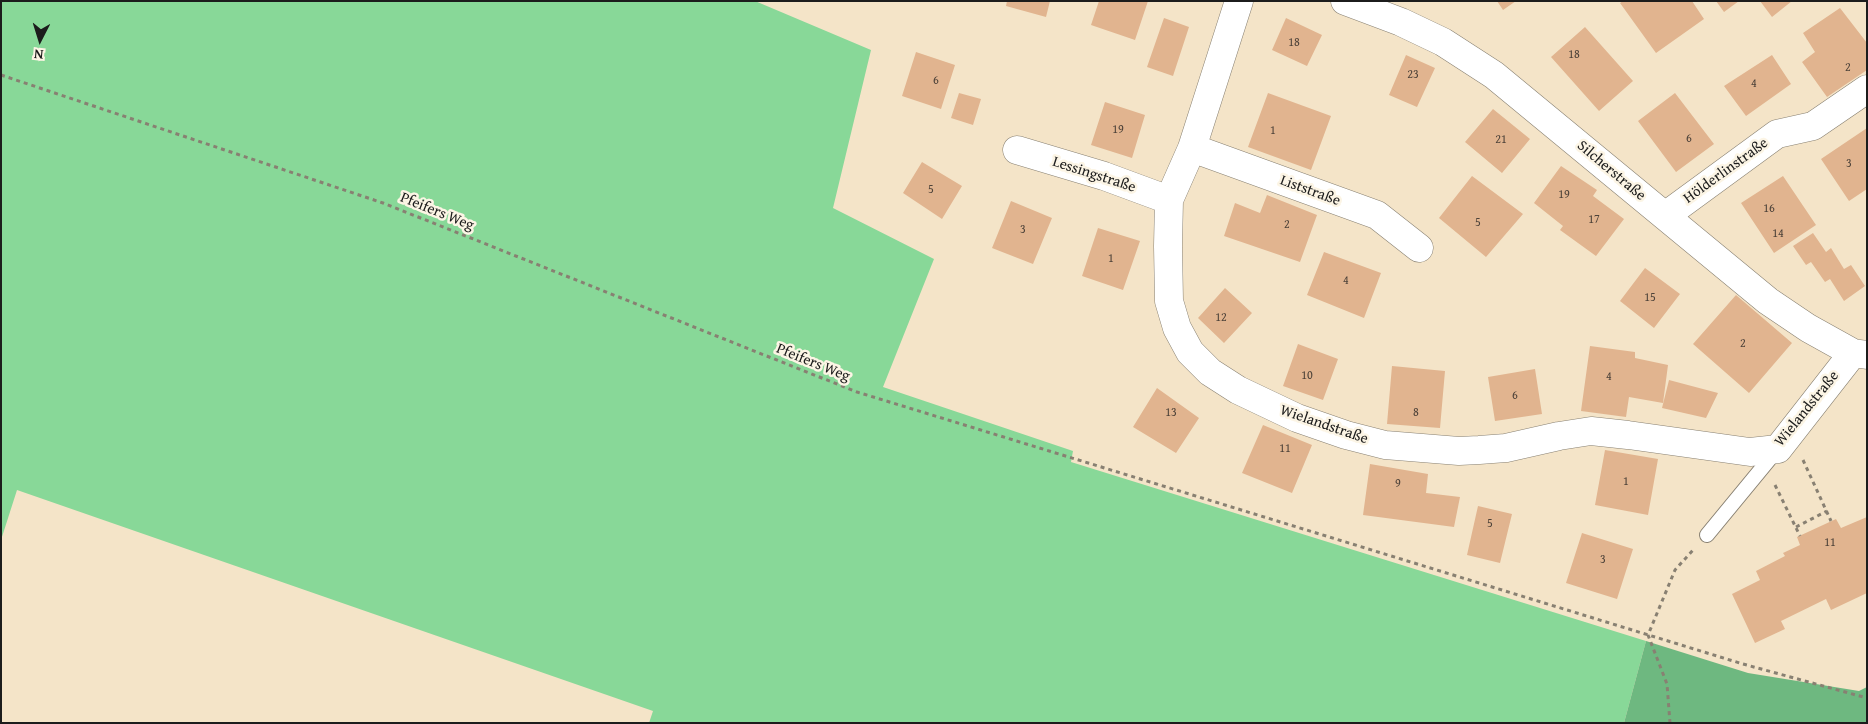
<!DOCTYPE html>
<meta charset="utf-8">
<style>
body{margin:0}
#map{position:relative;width:1868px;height:724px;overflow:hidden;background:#f4e4c8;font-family:"Gentium Book Plus",serif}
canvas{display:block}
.frame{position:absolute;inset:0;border:2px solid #1c1c1c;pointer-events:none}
.north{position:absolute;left:15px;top:15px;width:50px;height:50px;-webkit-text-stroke:4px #fcf5e5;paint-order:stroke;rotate:185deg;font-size:14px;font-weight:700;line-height:20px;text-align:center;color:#1c1c1c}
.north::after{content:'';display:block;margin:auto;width:18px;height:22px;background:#1c1c1c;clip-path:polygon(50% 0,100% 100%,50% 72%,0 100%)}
</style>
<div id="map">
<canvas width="1868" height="724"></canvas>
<div class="frame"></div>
<div class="north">N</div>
</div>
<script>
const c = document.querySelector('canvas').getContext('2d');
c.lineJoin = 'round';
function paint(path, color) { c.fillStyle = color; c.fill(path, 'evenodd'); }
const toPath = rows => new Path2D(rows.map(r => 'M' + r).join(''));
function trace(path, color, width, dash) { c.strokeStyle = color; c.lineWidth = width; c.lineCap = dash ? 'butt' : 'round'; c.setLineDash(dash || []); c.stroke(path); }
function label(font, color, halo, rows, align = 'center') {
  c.font = font + ' "Gentium Book Plus",serif'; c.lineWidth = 5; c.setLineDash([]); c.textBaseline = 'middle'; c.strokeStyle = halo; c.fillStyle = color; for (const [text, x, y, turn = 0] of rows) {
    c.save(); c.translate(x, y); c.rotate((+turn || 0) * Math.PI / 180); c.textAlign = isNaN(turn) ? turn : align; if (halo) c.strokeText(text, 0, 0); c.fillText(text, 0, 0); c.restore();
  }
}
paint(toPath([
 [1,1,755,1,871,50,833,208,934,259,883,387,1073,451,1071,462,1646,641,1624,723,649,723,653,711,17,490,1,540]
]), '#88d898');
paint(toPath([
 [1646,641,1748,673,1859,691,1867,687,1867,723,1624,723]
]), '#6eb880');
paint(toPath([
 [1007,1,1050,1,1046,17,1006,6],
 [1099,1,1148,1,1135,40,1091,25],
 [1497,1,1516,1,1503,10],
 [1623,1,1692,1,1704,19,1656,53,1620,3],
 [1716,1,1739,1,1724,12],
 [1760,1,1792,1,1772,17],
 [1840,8,1867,43,1867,70,1827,97,1802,62,1815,52,1803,33],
 [1164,18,1189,27,1173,76,1147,67],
 [1286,18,1322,35,1307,66,1272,50],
 [1585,27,1633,81,1599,111,1551,57],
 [916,52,955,65,941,109,902,96],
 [1406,55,1435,68,1417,107,1389,95],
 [1772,55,1791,84,1746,116,1724,86],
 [959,93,981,99,973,125,951,118],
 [1268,93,1331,116,1311,170,1248,147],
 [1675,93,1714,144,1676,172,1638,121],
 [1105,102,1145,115,1132,158,1091,145],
 [1493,109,1530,139,1502,173,1465,142],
 [1867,128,1867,189,1849,201,1821,159],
 [922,162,962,186,942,219,903,193],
 [1561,166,1597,190,1593,196,1624,219,1596,256,1560,230,1563,226,1534,203],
 [1472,176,1523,214,1486,257,1439,218],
 [1783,176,1816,225,1774,253,1741,203],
 [1267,195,1317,215,1300,262,1224,236,1235,203,1260,213],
 [1011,201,1052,218,1033,264,992,248],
 [1098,228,1140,241,1123,290,1082,276],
 [1813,233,1826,252,1831,248,1844,269,1851,265,1865,286,1844,301,1830,279,1825,282,1811,262,1806,265,1793,246],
 [1324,252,1381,273,1364,318,1307,295],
 [1645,268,1680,294,1654,328,1620,301],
 [1225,288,1252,313,1224,343,1198,318],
 [1736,295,1792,343,1749,393,1693,344],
 [1298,344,1338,359,1323,400,1283,386],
 [1590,346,1635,352,1635,358,1668,365,1663,403,1629,397,1626,417,1581,411],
 [1392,366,1445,371,1440,428,1387,424],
 [1535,369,1542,414,1495,421,1488,377],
 [1669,380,1718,393,1706,418,1662,408],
 [1157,388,1199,418,1176,453,1133,427],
 [1263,425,1312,445,1292,493,1242,473],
 [1605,450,1658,459,1648,515,1595,505],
 [1370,464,1428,474,1426,493,1460,497,1454,527,1363,515],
 [1478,506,1512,514,1500,563,1467,555],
 [1867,517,1867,593,1831,610,1826,599,1781,621,1785,629,1755,643,1732,594,1760,580,1756,571,1785,556,1783,553,1800,545,1797,537,1836,519,1841,528],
 [1582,533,1633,549,1617,599,1566,583]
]), '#e1b48f');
const lane = toPath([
 [1707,535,1777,450]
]);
const street = toPath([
 [1239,1,1192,148,1169,200,1168,246,1169,301,1177,328,1190,352,1210,372,1238,390,1297,418,1346,435,1385,445,1459,451,1479,450,1506,448,1559,436,1591,431,1628,435,1750,452,1778,449,1853,353],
 [1345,1,1401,22,1443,42,1494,75,1768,301,1808,328,1853,353,1867,355],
 [1192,148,1377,215,1419,248],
 [1017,150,1104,176,1169,200],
 [1665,216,1777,134,1813,126,1867,89]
]);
trace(lane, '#888072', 16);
trace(street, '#888072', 29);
trace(toPath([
 [1,75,383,203,857,392,1743,664,1867,698],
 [1803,460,1831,521],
 [1775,485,1800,536],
 [1796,527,1827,511],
 [1670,723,1667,684,1648,635,1675,570,1693,550]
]), '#888072', 3, [4, 4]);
trace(lane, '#fff', 14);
trace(street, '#fff', 28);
label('12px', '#4d4239', null, [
 ["18",1294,43],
 ["18",1574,55],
 ["2",1848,68],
 ["23",1413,75],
 ["6",936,81],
 ["4",1754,84],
 ["19",1118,130],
 ["1",1273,131],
 ["6",1689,139],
 ["21",1501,140],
 ["3",1849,164],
 ["5",931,190],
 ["19",1564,195],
 ["16",1769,209],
 ["17",1594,220],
 ["5",1478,223],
 ["2",1287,225],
 ["3",1023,230],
 ["14",1778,234],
 ["1",1111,259],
 ["4",1346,281],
 ["15",1650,298],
 ["12",1221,318],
 ["2",1743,344],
 ["10",1307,376],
 ["4",1609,377],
 ["6",1515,396],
 ["13",1171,413],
 ["8",1416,413],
 ["11",1285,449],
 ["1",1626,482],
 ["9",1398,484],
 ["5",1490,524],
 ["11",1830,543],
 ["3",1603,560]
]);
label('15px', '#1c1c1c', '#fcf5e5', [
 ["Silcherstraße",1611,171,40],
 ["Hölderlinstraße",1726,171,-36],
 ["Lessingstraße",1094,175,18],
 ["Liststraße",1310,191,20],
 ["Pfeifers Weg",437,212,22],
 ["Pfeifers Weg",813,363,22],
 ["Wielandstraße",1807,409,-51],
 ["Wielandstraße",1324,425,19]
]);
</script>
